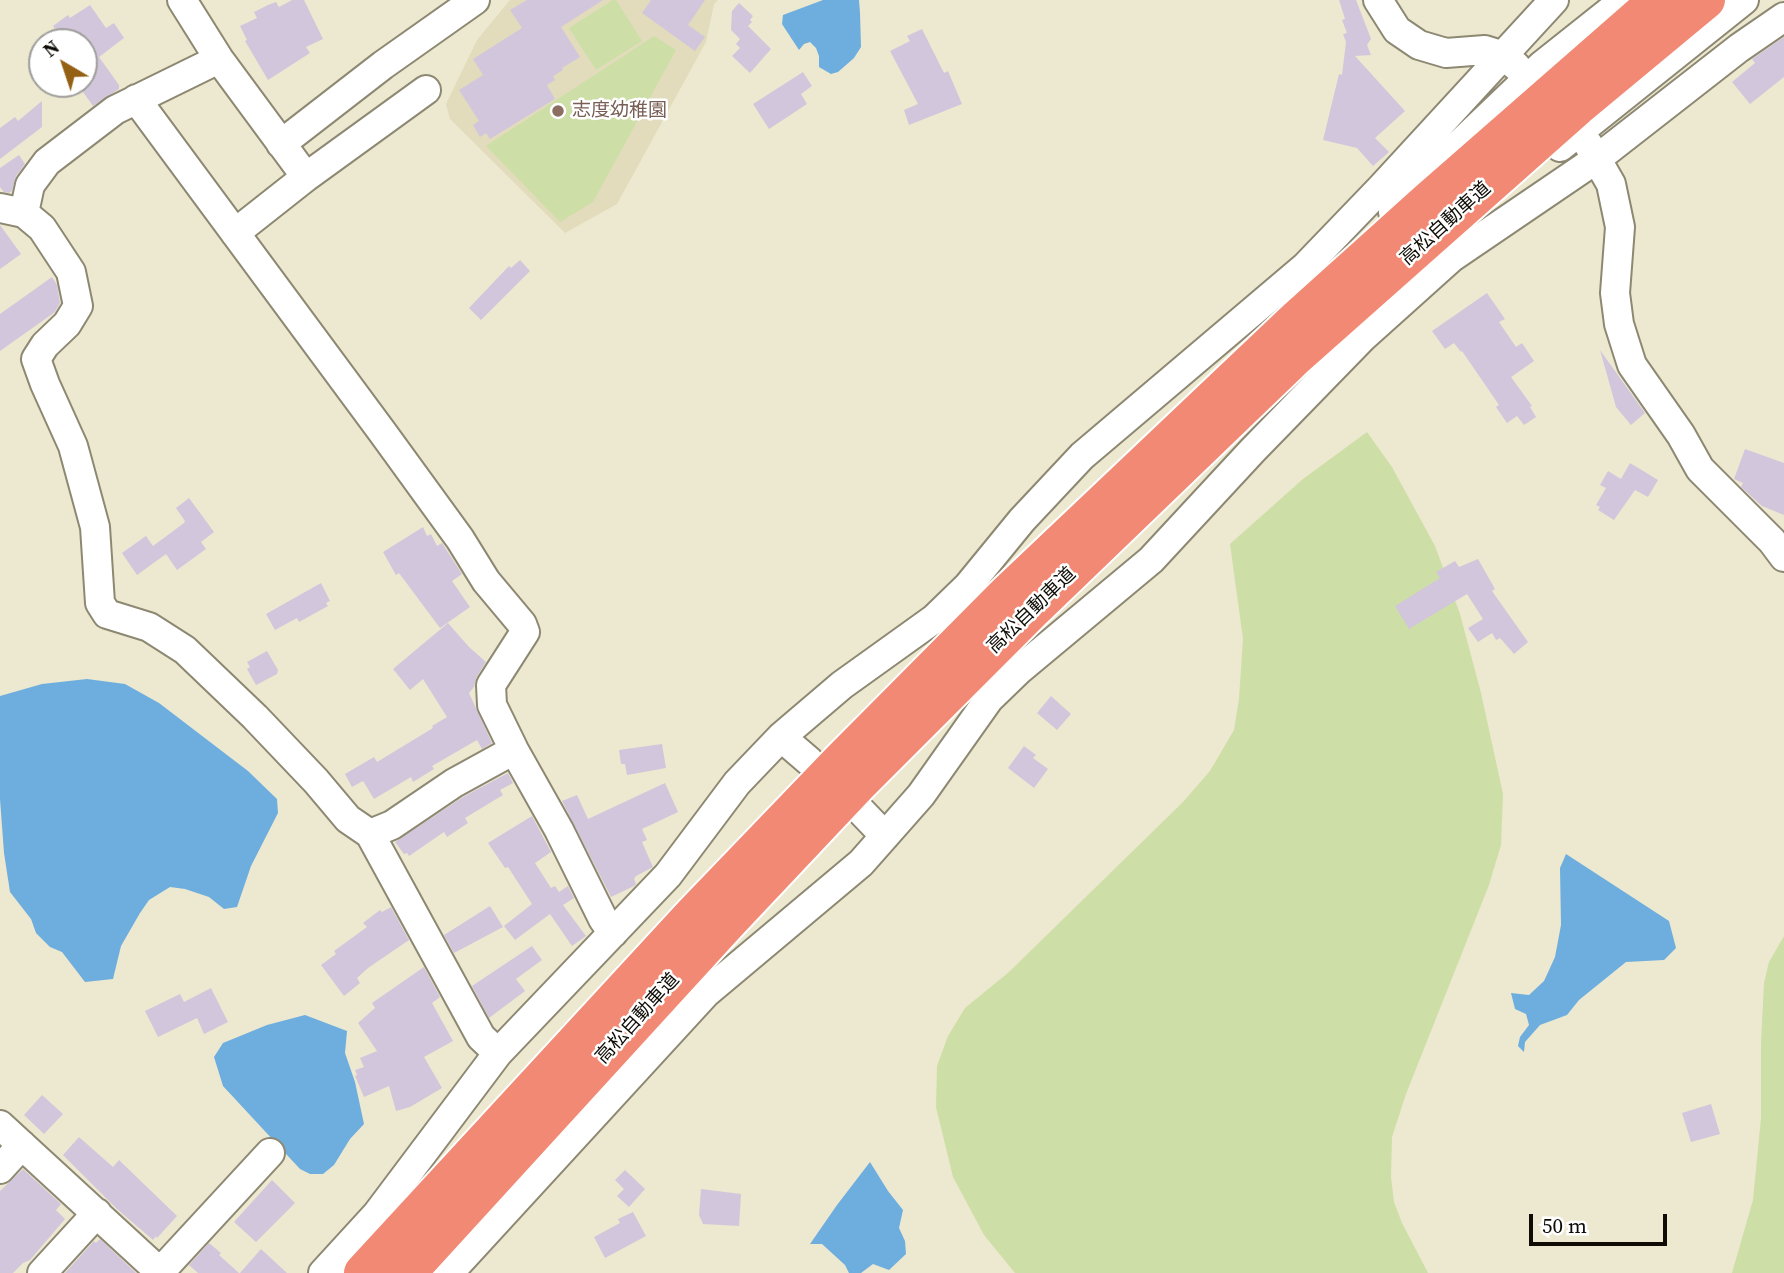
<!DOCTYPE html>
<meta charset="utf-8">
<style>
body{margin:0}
#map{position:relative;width:1784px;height:1273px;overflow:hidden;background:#ede8d0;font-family:"Source Serif 4",serif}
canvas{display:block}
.north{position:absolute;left:28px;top:28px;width:70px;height:70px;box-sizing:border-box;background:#fff;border:2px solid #9f9e9b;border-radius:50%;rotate:321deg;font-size:19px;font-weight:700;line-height:28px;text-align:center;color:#0e0c05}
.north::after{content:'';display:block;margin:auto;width:24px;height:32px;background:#946014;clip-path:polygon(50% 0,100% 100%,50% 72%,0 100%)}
.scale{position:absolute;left:1529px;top:1214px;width:138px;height:32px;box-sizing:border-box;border:4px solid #0e0c05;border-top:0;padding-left:9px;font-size:21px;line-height:24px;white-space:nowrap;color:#0e0c05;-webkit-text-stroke:5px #fff;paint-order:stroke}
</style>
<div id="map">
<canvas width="1784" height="1273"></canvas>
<div class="north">N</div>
<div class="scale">50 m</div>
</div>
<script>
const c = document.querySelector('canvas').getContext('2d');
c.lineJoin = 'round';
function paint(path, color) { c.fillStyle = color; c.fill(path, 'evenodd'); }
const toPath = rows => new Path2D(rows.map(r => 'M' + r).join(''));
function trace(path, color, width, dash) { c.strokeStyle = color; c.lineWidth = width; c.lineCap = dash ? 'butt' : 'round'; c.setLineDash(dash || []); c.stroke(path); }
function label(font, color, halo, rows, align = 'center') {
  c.font = font + ' "Source Serif 4","Noto Sans JP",serif'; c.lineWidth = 5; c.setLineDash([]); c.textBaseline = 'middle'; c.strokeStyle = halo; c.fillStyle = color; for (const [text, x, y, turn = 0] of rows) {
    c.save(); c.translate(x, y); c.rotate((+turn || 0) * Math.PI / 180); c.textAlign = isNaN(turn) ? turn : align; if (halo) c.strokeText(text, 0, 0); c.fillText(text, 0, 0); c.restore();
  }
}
paint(toPath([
 [510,0,718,0,714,4,706,42,617,204,565,233,450,119,446,104,477,40]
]), '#e2dcbc');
paint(toPath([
 [613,0,616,0,642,41,596,70,569,28],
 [654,36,676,50,593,202,560,222,486,146],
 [1367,432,1392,467,1435,546,1460,614,1481,693,1503,794,1501,845,1489,885,1406,1094,1392,1137,1391,1177,1394,1202,1402,1223,1428,1273,1015,1273,984,1235,953,1177,936,1107,937,1066,948,1036,965,1008,1009,972,1183,802,1210,771,1234,730,1239,699,1243,639,1230,544,1303,479],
 [1784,936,1784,1273,1732,1273,1753,1200,1761,1118,1761,1043,1764,983,1769,962]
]), '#cddfa6');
paint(toPath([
 [823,0,859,0,860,13,861,47,854,58,838,72,831,74,819,67,819,56,816,48,810,42,804,44,799,50,782,24,783,15],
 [87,679,125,684,159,703,248,771,277,799,278,813,251,866,237,907,224,909,209,897,185,889,170,887,149,900,140,913,121,946,113,979,85,982,62,952,50,947,36,933,31,919,10,892,4,853,0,799,0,696,42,684],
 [1566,854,1669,921,1676,948,1664,960,1626,962,1579,1000,1567,1015,1540,1025,1525,1042,1524,1052,1518,1046,1520,1037,1529,1025,1526,1014,1515,1009,1511,993,1529,995,1544,981,1555,957,1561,925,1560,868],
 [305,1015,347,1031,345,1053,355,1082,364,1124,350,1139,334,1165,323,1174,310,1174,300,1169,223,1086,214,1057,223,1043,267,1025],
 [870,1162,888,1191,903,1210,899,1228,905,1241,906,1254,889,1270,873,1264,861,1273,849,1273,845,1265,822,1244,810,1244,837,1205]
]), '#6daedf');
paint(toPath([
 [292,0,304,0,323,39,306,47,310,53,268,80,245,41,247,40,240,26,257,18,254,12,268,5,276,2,279,7],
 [527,0,603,0,561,27,580,57,562,68,563,70,553,76,555,80,547,85,555,99,490,139,486,133,480,137,473,125,479,121,459,90,483,75,473,59,522,28,510,10],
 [651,0,705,0,688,25,705,37,695,51,642,13],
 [1339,0,1356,0,1371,39,1367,45,1371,55,1355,56,1405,111,1375,138,1389,152,1373,166,1357,148,1323,140,1339,74,1342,75,1346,42,1343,34,1347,33,1342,20,1345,19],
 [739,3,753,16,750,20,752,22,748,26,771,49,750,73,732,56,740,48,736,44,740,39,731,30,732,11],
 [90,5,106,28,114,23,124,38,99,57,119,85,119,89,93,106,78,85,84,84,84,42,41,42,57,32,53,26,68,15,70,18],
 [922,29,944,73,948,71,962,104,909,125,904,110,918,104,890,51,910,41,907,36],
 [1784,37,1784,77,1750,104,1732,82,1755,63,1752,59],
 [803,72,812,86,801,94,807,104,769,129,753,104],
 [42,101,42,127,0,159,0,128,15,117,18,121],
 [19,155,25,164,16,176,12,191,9,193,4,192,0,187,0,168],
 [0,225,21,254,0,269],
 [520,260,530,271,481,320,469,308,509,266,511,268],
 [52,277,57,285,60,303,55,312,0,351,0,314],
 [1487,293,1505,319,1499,322,1516,347,1522,343,1534,361,1511,377,1532,406,1530,407,1536,417,1524,425,1517,416,1507,423,1496,407,1499,405,1462,351,1461,352,1454,343,1445,349,1432,331],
 [1600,350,1645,413,1631,425,1616,407],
 [1745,449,1784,463,1784,515,1762,506,1741,487,1743,483,1734,479],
 [1630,463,1658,480,1648,497,1635,490,1614,520,1598,510,1600,507,1596,505,1606,488,1600,485,1608,471,1621,479],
 [189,498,214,532,201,542,206,549,177,570,166,554,137,575,122,553,146,536,153,546,184,523,185,521,176,508],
 [423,527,427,536,431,534,437,546,442,543,462,574,452,581,470,607,440,628,399,573,396,575,383,552],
 [1478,559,1495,589,1492,591,1528,642,1514,654,1500,638,1496,640,1492,633,1478,642,1468,628,1483,619,1467,594,1409,629,1395,606,1440,578,1436,572,1455,561,1459,567],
 [321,583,330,601,326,603,328,606,299,622,297,618,275,630,266,614],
 [448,623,469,647,486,662,477,676,474,687,469,693,492,743,482,749,477,740,432,766,434,769,413,782,411,777,374,799,363,781,352,787,345,774,374,757,377,762,433,728,432,726,447,717,423,679,410,690,393,669],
 [267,651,278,670,277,674,256,685,247,669,250,667,247,662],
 [1051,696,1071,714,1057,730,1037,713],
 [662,744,666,768,627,775,625,764,621,764,619,750],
 [1024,746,1036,755,1033,758,1048,769,1034,788,1008,768],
 [508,773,513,783,500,790,503,795,465,818,468,823,447,837,444,832,409,856,407,853,404,854,395,842,463,797],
 [665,783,678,812,642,829,647,840,642,842,653,867,636,876,634,879,636,884,634,886,611,897,562,801,577,795,588,819],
 [532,816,551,852,535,863,551,888,555,886,559,892,568,886,574,898,563,905,586,936,572,946,550,914,515,940,504,926,532,904,508,867,505,868,488,843],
 [490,906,503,927,454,953,444,935],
 [391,907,409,940,368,968,357,978,360,983,344,996,321,965,336,954,334,951,367,927,363,923,380,910,382,912],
 [532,946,542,960,516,979,525,991,489,1018,472,986],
 [424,967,440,997,432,1003,453,1041,424,1057,442,1088,410,1107,396,1111,389,1086,364,1097,355,1076,357,1075,355,1070,364,1067,360,1058,377,1051,358,1023,375,1008,372,1003],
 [211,988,228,1022,204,1034,197,1018,158,1037,145,1011,180,994,184,1002],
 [42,1095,63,1114,44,1134,24,1115],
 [1711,1104,1720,1134,1691,1142,1682,1113],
 [79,1137,113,1167,119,1160,177,1216,157,1238,156,1236,153,1240,117,1209,63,1155],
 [23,1169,61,1204,56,1210,65,1219,30,1260,23,1263,13,1273,0,1273,0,1191],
 [625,1170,645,1189,629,1207,617,1196,624,1189,615,1180],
 [272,1180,295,1203,256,1242,234,1222],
 [701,1189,741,1194,739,1226,703,1224,699,1215],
 [633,1212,646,1236,605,1258,594,1237,620,1223,618,1219],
 [100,1239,136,1273,65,1273,94,1241,96,1243],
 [209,1243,221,1253,219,1255,239,1273,198,1273,189,1265],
 [261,1249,287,1273,240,1273]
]), '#d2c6dc');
const minor = toPath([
 [182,0,219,59,306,177],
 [1378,0,1397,30,1419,45,1446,53,1485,50,1504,56,1516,66],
 [136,99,383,433,460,539,486,581,522,624,525,632,491,685,492,705,514,750,559,830,603,919,613,933],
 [281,144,383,65,475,0],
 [1588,144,1611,184,1620,227,1615,293,1619,324,1632,365,1681,435,1700,469,1772,541,1784,557],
 [1560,147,1744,0],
 [0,208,24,213,42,228,71,272,78,306,67,324,45,345,36,359,45,384,73,446,95,527,100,603,107,614,149,627,185,650,255,717,316,781,348,819,370,834,481,1037,498,1053],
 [1393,212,1427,175,1541,66,1624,0],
 [24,213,30,185,47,162,115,110,219,59],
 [235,233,306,177,426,90],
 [781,737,809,761],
 [861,811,885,836],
 [370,834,392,825,454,783,514,750],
 [0,1125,161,1273],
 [0,1169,22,1145],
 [160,1272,270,1153],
 [42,1273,97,1213],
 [323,1273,377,1214,498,1053,668,875,737,783,781,737,842,685,934,619,968,586,1022,520,1082,456,1305,267,1381,188,1554,0],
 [449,1273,706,993,861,863,921,795,989,699,1019,670,1151,560,1253,450,1363,337,1451,258,1598,158,1739,48,1784,17]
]);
const highway = toPath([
 [363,1273,693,915,840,762,1009,592,1298,318,1428,201,1658,0],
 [407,1273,727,923,859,783,1031,611,1295,357,1577,107,1706,0]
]);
trace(minor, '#8d8872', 32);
trace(highway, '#fff', 42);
trace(minor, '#fff', 28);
trace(highway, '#f18974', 38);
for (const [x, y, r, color] of [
 [558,111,7,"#8d6e63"]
]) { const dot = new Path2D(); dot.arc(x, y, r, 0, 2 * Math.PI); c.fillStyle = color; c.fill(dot); trace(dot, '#fff', 2.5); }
label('19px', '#785e54', '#fff', [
 ["志度幼稚園",572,111]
], 'left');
label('19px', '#0e0c05', '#fff', [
 ["高松自動車道",1446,224,-42],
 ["高松自動車道",1032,611,-44],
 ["高松自動車道",638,1019,-48]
]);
</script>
